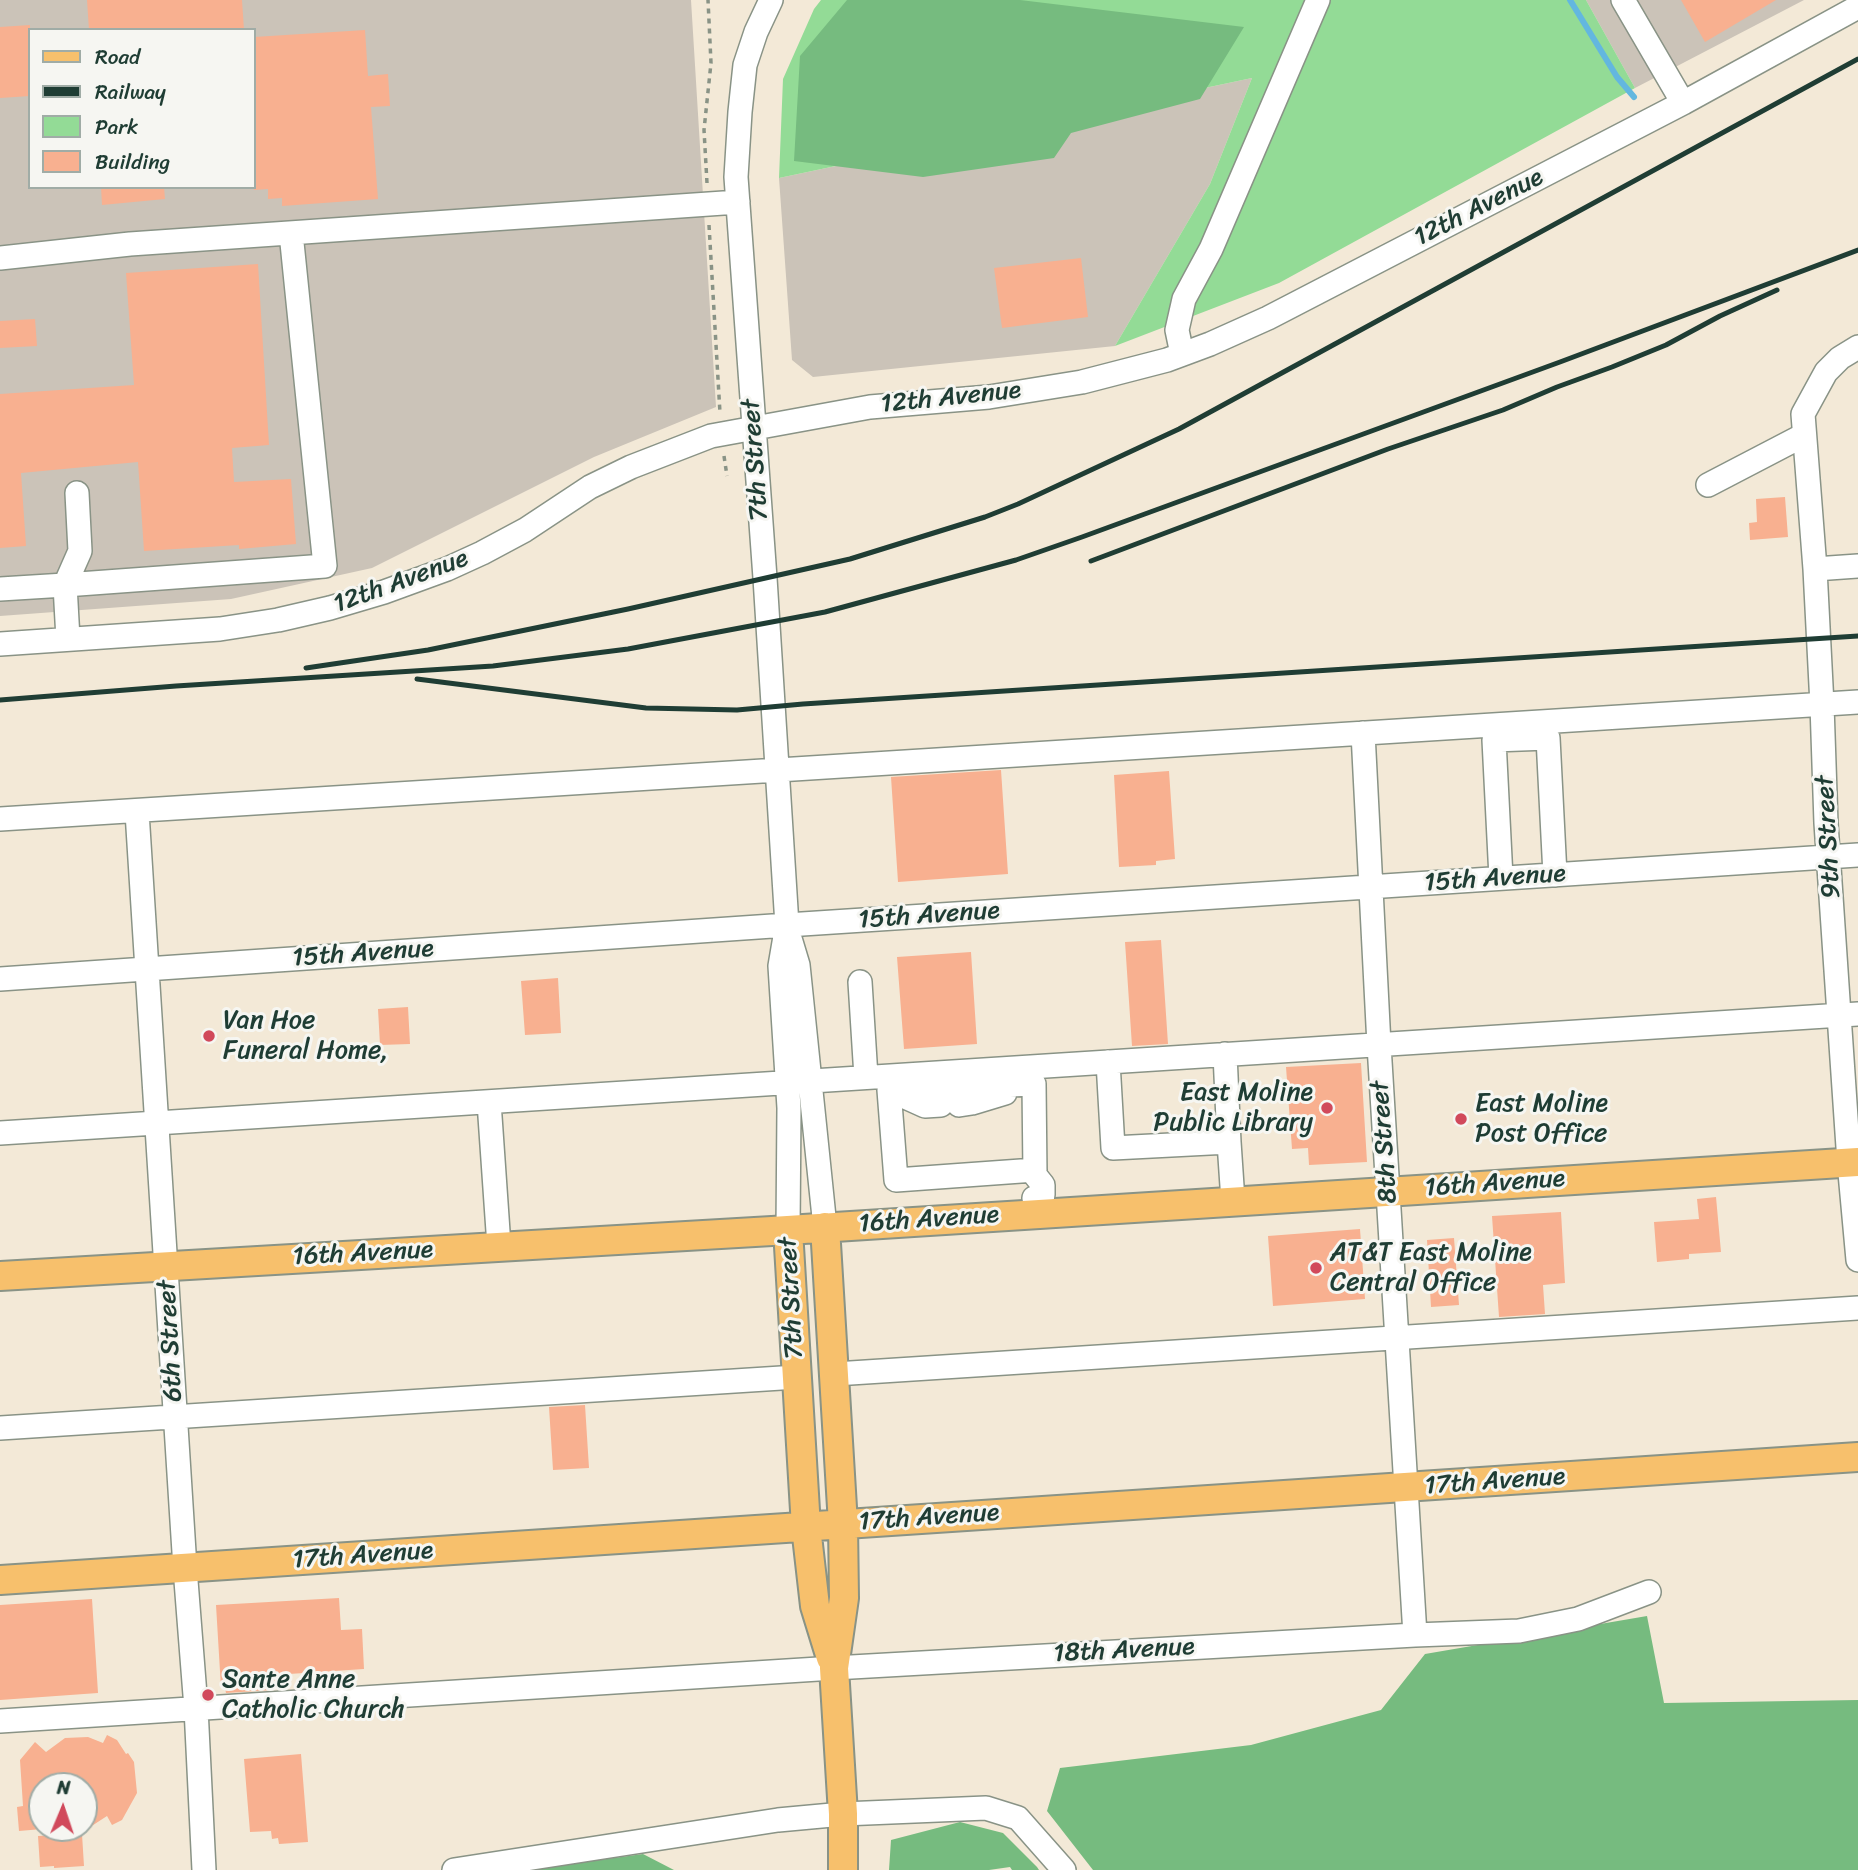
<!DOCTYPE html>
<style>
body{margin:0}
#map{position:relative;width:1858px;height:1870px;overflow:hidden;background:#f3e9d7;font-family:Sriracha,sans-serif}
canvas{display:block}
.legend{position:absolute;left:28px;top:28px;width:228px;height:161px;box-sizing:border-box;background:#f6f6f2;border:2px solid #a0aca6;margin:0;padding:9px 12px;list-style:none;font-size:21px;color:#1f3d34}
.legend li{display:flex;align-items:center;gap:14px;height:35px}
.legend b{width:35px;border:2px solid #a0aca6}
.north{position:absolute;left:28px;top:1772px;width:70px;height:70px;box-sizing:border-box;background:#f6f6f2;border:2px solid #a0aca6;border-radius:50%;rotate:2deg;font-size:19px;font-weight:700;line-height:28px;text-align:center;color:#1f3d34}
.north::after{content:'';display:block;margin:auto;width:24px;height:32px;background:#d1495b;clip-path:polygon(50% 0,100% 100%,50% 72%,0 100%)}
</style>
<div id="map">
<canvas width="1858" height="1870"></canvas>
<ul class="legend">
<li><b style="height:9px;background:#f7c06c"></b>Road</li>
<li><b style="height:9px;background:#1f3d34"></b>Railway</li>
<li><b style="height:19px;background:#93db96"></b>Park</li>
<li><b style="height:19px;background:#f8b090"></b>Building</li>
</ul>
<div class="north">N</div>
</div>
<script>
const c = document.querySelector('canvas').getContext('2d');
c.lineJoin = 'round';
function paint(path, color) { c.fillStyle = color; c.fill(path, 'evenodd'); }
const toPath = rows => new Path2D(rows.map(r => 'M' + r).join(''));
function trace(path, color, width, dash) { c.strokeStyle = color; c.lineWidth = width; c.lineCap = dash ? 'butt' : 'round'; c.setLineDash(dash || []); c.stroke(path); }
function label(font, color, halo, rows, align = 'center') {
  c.font = font + ' Sriracha,sans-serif'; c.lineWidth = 6; c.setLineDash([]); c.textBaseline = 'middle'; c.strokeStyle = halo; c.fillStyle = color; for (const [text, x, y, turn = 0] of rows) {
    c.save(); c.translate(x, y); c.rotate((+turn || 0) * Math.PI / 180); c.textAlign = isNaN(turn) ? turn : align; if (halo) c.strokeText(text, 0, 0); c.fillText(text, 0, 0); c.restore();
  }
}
paint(toPath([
 [0,0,691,0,716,407,594,457,372,568,231,599,0,616],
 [30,30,254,30,254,187,30,187],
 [1586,0,1804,0,1635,88],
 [1252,78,1210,184,1115,346,813,377,792,360,779,178]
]), '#cbc3b8');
paint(toPath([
 [821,0,1586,0,1635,88,1279,283,1115,346,1210,184,1252,78,779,178,783,79,814,9]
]), '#93db96');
paint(toPath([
 [847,0,1020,0,1244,27,1200,99,1071,133,1054,158,923,177,794,161,800,56],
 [1647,1616,1664,1703,1858,1700,1858,1870,1093,1870,1047,1811,1060,1768,1251,1745,1381,1710,1425,1654],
 [960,1822,1003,1833,1037,1867,1039,1870,1012,1870,1010,1867,989,1870,889,1870,891,1840],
 [643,1854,674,1870,525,1870]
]), '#76bb7f');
trace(toPath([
 [1570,0,1617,77,1634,97]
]), '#63b7df', 6);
paint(toPath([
 [87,0,242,0,244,30,89,30],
 [1681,0,1776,0,1705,42],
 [30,25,30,96,0,98,0,27],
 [365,30,368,76,388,74,390,106,371,107,378,199,282,206,282,198,268,199,268,189,254,190,254,37],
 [101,187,164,187,165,199,102,205],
 [1081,258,1088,317,1002,328,994,268],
 [258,264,269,445,232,448,234,482,291,479,296,544,239,549,239,545,144,551,138,462,21,473,26,546,0,548,0,394,134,385,126,273],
 [35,319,37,346,0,348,0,321],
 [1785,497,1788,537,1750,540,1749,523,1757,522,1756,499],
 [1001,770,1008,874,898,882,891,777],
 [1169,771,1175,859,1156,861,1156,865,1119,867,1114,775],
 [1161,940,1168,1044,1132,1046,1125,942],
 [971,952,977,1044,904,1049,897,957],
 [558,978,561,1033,525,1035,521,981],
 [408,1007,410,1044,380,1045,378,1009],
 [1361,1063,1367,1162,1309,1165,1308,1148,1292,1149,1286,1067],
 [1716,1197,1721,1252,1689,1254,1689,1259,1657,1262,1654,1222,1699,1219,1697,1199],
 [1561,1212,1565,1283,1543,1285,1545,1314,1499,1317,1492,1216],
 [1360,1229,1365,1299,1273,1306,1268,1236],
 [1454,1238,1459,1305,1431,1307,1427,1240],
 [585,1405,589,1468,553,1470,549,1407],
 [339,1598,341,1630,362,1629,364,1669,274,1675,275,1684,271,1684,271,1690,226,1693,225,1688,221,1688,216,1605],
 [92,1599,98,1693,0,1700,0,1605],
 [107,1735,117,1740,126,1754,128,1753,134,1762,137,1793,122,1820,112,1825,107,1816,84,1831,84,1786,42,1786,42,1829,19,1831,17,1807,23,1806,20,1760,35,1742,46,1752,65,1738,88,1737,103,1743],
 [301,1754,308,1842,279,1844,278,1838,272,1839,271,1831,250,1832,244,1759],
 [82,1834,84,1866,54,1868,54,1866,40,1867,38,1836]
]), '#f8b090');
const minor = toPath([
 [771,0,756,32,745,65,740,112,736,177,765,578,787,925,780,966,789,1108,788,1230],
 [1623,0,1683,103],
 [0,258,130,244,738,202],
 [1858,347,1840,358,1826,372,1803,414,1815,569,1822,705,1826,823,1849,1162,1858,1260],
 [1182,354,1177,330,1184,299,1211,249,1318,0],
 [1708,485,1804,435],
 [77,493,80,551,65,585,325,566,291,233],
 [1815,569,1858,566],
 [0,589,65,585,68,639],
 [0,644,220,629,278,620,330,608,384,592,447,569,482,553,525,530,590,487,631,467,711,436,870,407,989,397,1082,382,1167,360,1210,344,1268,318,1683,103,1858,7],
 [1363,733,1379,1045,1415,1635],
 [137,812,185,1568,196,1708,204,1870],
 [0,819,1858,702],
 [1501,878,1494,740,1548,738,1555,875],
 [789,935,798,965,825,1227],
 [0,979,787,925,1858,855],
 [860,982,866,1077],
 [1108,1062,1113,1148,1229,1142,1225,1054],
 [894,1092,925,1106,941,1105],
 [489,1102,499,1246],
 [959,1105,972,1103,1005,1093],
 [0,1133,1858,1014],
 [1229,1142,1233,1201],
 [1034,1198,1043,1195,1043,1185,1035,1175,1034,1084,889,1090,896,1180,1035,1170],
 [835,1374,1858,1308],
 [0,1428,797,1377],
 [0,1721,834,1668,1415,1635,1519,1631,1578,1619,1649,1592],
 [454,1870,778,1820,843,1814,986,1808,1018,1818,1064,1870]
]);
const major = toPath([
 [825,1227,843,1524,844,1598,834,1668,843,1814,843,1870],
 [788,1230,806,1527,815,1606,831,1658],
 [0,1276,772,1231,1858,1162],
 [0,1580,1858,1457]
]);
trace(minor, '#899386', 26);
trace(major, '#899386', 32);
trace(toPath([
 [707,183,704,130,711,63,708,0],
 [709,225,720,413],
 [724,456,727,476]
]), '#899386', 3.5, [5, 5]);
trace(minor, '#fff', 23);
trace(major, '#f7c06c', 28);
trace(toPath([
 [1091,561,1388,449,1503,410,1557,387,1612,367,1666,345,1720,316,1777,290],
 [306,668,428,650,628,609,850,559,985,517,1018,504,1179,429,1858,59],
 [417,679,646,708,737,710,803,704,1858,636],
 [0,700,176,686,493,666,628,649,825,612,1016,560,1082,537,1560,362,1858,250]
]), '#1f3d34', 5);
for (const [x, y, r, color] of [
 [209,1036,7,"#d1495b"],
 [1327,1108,7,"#d1495b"],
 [1461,1119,7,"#d1495b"],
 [1316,1268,7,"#d1495b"],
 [208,1695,7,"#d1495b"]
]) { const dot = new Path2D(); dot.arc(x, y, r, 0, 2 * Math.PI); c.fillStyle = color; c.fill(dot); trace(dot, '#f6f6f2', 2.5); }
label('26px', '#1f3d34', '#f6f6f2', [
 ["12th Avenue",1479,208,-27],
 ["12th Avenue",951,398,-6],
 ["7th Street",756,460,-94],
 ["12th Avenue",401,582,-20],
 ["9th Street",1829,837,-93],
 ["15th Avenue",1495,879,-4],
 ["15th Avenue",929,916,-4],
 ["15th Avenue",363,954,-4],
 ["8th Street",1385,1142,-94],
 ["16th Avenue",1495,1184,-4],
 ["16th Avenue",929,1220,-4],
 ["16th Avenue",363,1254,-3],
 ["7th Street",792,1298,-93],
 ["6th Street",171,1341,-93],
 ["17th Avenue",1495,1482,-4],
 ["17th Avenue",929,1518,-4],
 ["17th Avenue",363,1556,-4],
 ["18th Avenue",1124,1651,-3]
]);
label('26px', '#1f3d34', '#f6f6f2', [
 ["Van Hoe",223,1021],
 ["Funeral Home,",223,1051],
 ["East Moline",1313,1093,"right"],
 ["Public Library",1313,1123,"right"],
 ["East Moline",1475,1104],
 ["Post Office",1475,1134],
 ["AT&T East Moline",1330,1253],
 ["Central Office",1330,1283],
 ["Sante Anne",222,1680],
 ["Catholic Church",222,1710]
], 'left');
</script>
